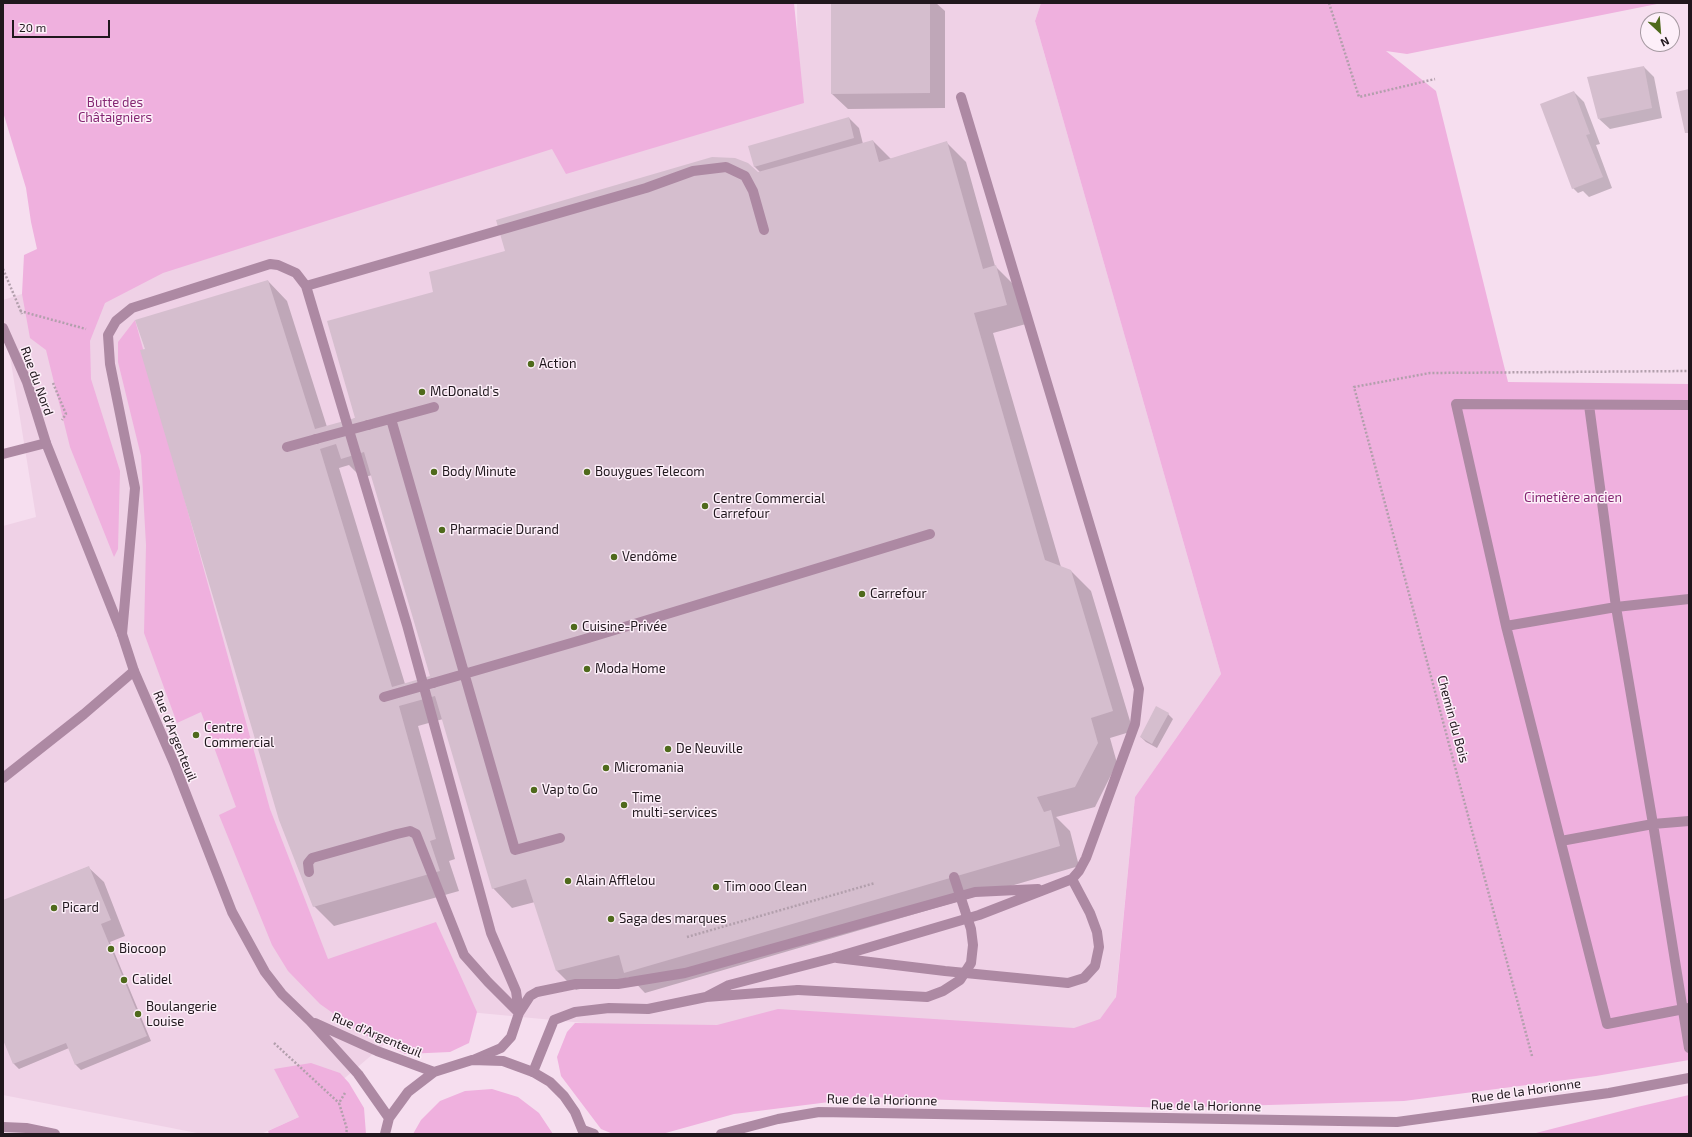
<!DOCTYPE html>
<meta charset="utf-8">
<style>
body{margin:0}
#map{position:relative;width:1692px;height:1137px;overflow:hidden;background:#f6deef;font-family:"Exo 2",sans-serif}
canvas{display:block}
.frame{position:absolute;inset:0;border:4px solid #20171d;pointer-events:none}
.north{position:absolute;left:1640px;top:12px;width:40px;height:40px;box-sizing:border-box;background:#fdeff9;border:1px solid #a599a1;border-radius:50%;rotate:154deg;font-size:11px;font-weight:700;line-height:16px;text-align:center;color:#20171d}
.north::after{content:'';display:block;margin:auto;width:14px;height:18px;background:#4f6a1c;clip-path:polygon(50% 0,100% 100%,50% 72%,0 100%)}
.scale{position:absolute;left:12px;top:20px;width:98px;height:18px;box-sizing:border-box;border:2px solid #20171d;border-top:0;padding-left:5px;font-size:12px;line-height:14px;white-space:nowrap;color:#20171d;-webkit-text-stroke:3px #fdeff9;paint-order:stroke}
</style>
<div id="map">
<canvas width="1692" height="1137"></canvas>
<div class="frame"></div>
<div class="north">N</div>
<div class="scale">20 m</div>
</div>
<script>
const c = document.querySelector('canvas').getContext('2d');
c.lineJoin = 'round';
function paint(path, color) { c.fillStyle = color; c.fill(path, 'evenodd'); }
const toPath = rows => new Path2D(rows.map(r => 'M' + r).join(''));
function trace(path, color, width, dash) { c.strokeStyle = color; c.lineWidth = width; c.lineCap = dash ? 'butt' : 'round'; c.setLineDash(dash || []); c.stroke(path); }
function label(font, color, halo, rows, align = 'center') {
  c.font = font + ' "Exo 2",sans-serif'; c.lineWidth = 3; c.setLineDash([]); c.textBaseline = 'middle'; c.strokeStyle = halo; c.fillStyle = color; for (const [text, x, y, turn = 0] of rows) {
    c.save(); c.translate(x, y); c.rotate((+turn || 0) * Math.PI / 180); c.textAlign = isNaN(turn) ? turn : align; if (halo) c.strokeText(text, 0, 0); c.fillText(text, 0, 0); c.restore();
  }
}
paint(toPath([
 [797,3,1041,3,1035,21,1221,674,1135,797,1109,1067,626,1027,427,1008,299,1117,261,1134,202,1134,3,1095,3,526,36,517,3,313,3,300,574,119,798,90]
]), '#efd1e6');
paint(toPath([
 [3,3,794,3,804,103,566,174,552,149,163,273,105,303,90,341,91,379,120,471,118,549,114,557,70,447,46,350,30,338,22,294,24,255,37,249,31,222,26,188,3,112],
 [1041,3,1662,3,1407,54,1386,51,1436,91,1508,382,1689,384,1689,1060,1596,1076,1404,1101,1167,1108,869,1097,734,1114,662,1134,613,1134,601,1129,561,1076,557,1057,567,1032,575,1023,717,1025,778,1009,1074,1028,1100,1019,1116,997,1135,797,1221,674,1035,21],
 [135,320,270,809,328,959,436,922,477,1012,469,1043,450,1052,405,1054,361,1033,320,1004,288,971,272,945,219,815,236,807,201,712,177,723,144,633,146,545,141,456,118,362,118,342],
 [311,1063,340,1073,349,1083,364,1108,366,1134,269,1134,268,1131,299,1117,274,1069],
 [492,1089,518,1097,539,1113,553,1134,413,1134,421,1120,440,1101,465,1091],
 [1689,1095,1689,1134,1532,1134,1637,1107]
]), '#efb0de');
paint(toPath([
 [832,3,936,3,945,11,945,108,848,109,832,94],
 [1644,67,1654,77,1662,118,1610,129,1599,119],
 [1574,92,1584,102,1600,144,1596,145,1612,188,1589,197,1583,191,1578,193,1573,188],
 [849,118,859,128,863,144,873,141,891,159,946,142,966,162,995,266,1015,286,1026,324,993,333,1061,567,1071,571,1091,591,1133,731,1110,738,1117,763,1095,807,1056,817,1070,831,1079,866,645,993,630,977,576,990,557,971,535,902,512,908,493,888,443,719,418,726,455,859,449,861,459,891,334,926,314,906,268,281,287,301,327,427,356,418,434,292,506,252,760,172,754,166],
 [349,465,362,478,372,475,431,677,405,684,339,468],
 [1168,714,1173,719,1157,748,1146,742,1141,737],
 [88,867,104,882,125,936,110,942,151,1041,81,1070,76,1065,69,1048,19,1069,14,1064,5,1041,3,1042,3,901]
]), '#0003');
paint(toPath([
 [831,3,930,3,930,93,831,94],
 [1644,66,1652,108,1598,119,1587,77],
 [1689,89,1689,133,1685,133,1676,92],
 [1574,91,1590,134,1586,135,1603,177,1572,189,1540,104],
 [849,117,854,138,754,167,748,146],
 [873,140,879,162,947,141,983,269,996,265,1007,305,974,313,1045,560,1071,570,1113,711,1091,718,1098,743,1075,787,1037,797,1044,812,1051,810,1060,846,624,973,619,955,556,971,526,879,492,889,435,696,399,706,436,839,430,841,440,871,313,907,279,820,140,350,145,349,135,320,268,280,315,429,355,418,327,321,433,292,429,272,505,251,496,220,712,157,735,158,748,163,758,172],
 [336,444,341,459,364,452,430,676,392,687,320,449],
 [1156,706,1169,713,1152,744,1140,737],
 [89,866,111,920,101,924,147,1036,75,1065,66,1043,13,1064,3,1040,3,900]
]), '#d5bece');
trace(toPath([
 [1329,3,1359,97,1435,79],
 [3,269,22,314],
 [20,311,86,329],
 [53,383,66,414,62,420],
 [687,937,875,883],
 [274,1043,339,1103],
 [1532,1056,1354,387,1430,373,1689,371],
 [345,1093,339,1103,347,1129,346,1134]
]), '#b29fac', 2.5, [2, 2]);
trace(toPath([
 [306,286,646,188,693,171,726,167,745,176,753,191,764,230],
 [1589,405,1616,607,1653,824,1689,1048],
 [1689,405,1456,404,1506,626,1607,1024,1689,1008],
 [391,419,515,850,560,838],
 [368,425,434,407],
 [287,447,316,439],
 [1506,626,1616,607,1689,599],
 [122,634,135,488,110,364,108,335,116,321,132,308,270,264,278,265,296,273,306,286,407,625,491,933,516,991,519,1013,511,1037,501,1048,473,1060],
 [433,683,585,639,930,534],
 [3,778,84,714,134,671],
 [1561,841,1653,824,1689,821],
 [309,872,308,863,312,858,397,834,410,831,416,834,464,955,488,982,519,1013,530,996,537,992,576,984,618,984,685,973,975,892,1038,889],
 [837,958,945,971,1068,983,1084,978,1095,966,1099,947,1097,932,1090,913,1072,879],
 [706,997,729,985,833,958,979,915,1072,879,1079,871,1086,858,1135,724,1139,689,961,97],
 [533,1072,554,1020,575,1012,609,1008,648,1009,706,997,798,990]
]), '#ad89a3', 10);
trace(toPath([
 [3,454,46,443],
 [3,1127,26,1128,55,1134],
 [583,1130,594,1134],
 [721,1134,778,1119,819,1112,1397,1122,1609,1093,1689,1078]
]), '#ad89a3', 10);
trace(toPath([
 [3,328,27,382,46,443,122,634,134,671,174,763,232,912,265,972,282,994,310,1021,358,1074,389,1118],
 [315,1023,377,1051,434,1072],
 [385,1134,389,1118,408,1092,434,1072,472,1060,503,1061,533,1072,550,1082,564,1096,575,1112,584,1134]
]), '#ad89a3', 10);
trace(toPath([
 [316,439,368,425],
 [384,697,433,683],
 [798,990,927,997,943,991,960,980,971,963,973,945,971,929,954,877]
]), '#ad89a3', 10);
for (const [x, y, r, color] of [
 [531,364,4,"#4f6a1c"],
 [422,392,4,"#4f6a1c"],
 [434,472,4,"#4f6a1c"],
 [587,472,4,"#4f6a1c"],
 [705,506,4,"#4f6a1c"],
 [442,530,4,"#4f6a1c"],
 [614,557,4,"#4f6a1c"],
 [862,594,4,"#4f6a1c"],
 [574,627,4,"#4f6a1c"],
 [587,669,4,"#4f6a1c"],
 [196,735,4,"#4f6a1c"],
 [668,749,4,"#4f6a1c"],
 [606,768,4,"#4f6a1c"],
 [534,790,4,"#4f6a1c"],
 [624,805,4,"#4f6a1c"],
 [568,881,4,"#4f6a1c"],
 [716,887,4,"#4f6a1c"],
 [54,908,4,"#4f6a1c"],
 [611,919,4,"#4f6a1c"],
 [111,949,4,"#4f6a1c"],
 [124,980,4,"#4f6a1c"],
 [138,1014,4,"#4f6a1c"]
]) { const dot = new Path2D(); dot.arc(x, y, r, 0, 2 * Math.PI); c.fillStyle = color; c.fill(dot); trace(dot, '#fdeff9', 1.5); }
label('13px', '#852773', '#fdeff9', [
 ["Butte des",115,103],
 ["Châtaigniers",115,118],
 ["Cimetière ancien",1573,498]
]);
label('13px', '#20171d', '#fdeff9', [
 ["Action",539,364],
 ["McDonald's",430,392],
 ["Body Minute",442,472],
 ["Bouygues Telecom",595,472],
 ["Centre Commercial",713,499],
 ["Carrefour",713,514],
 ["Pharmacie Durand",450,530],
 ["Vendôme",622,557],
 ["Carrefour",870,594],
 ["Cuisine-Privée",582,627],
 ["Moda Home",595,669],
 ["Centre",204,728],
 ["Commercial",204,743],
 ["De Neuville",676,749],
 ["Micromania",614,768],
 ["Vap to Go",542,790],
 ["Time",632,798],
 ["multi-services",632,813],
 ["Alain Afflelou",576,881],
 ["Tim ooo Clean",724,887],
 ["Picard",62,908],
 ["Saga des marques",619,919],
 ["Biocoop",119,949],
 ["Calidel",132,980],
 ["Boulangerie",146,1007],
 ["Louise",146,1022]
], 'left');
label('13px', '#20171d', '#fdeff9', [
 ["Rue du Nord",37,381,70],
 ["Chemin du Bois",1453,719,75],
 ["Rue d'Argenteuil",175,736,68],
 ["Rue d'Argenteuil",377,1035,23],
 ["Rue de la Horionne",1526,1091,-8],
 ["Rue de la Horionne",882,1100,1],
 ["Rue de la Horionne",1206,1106,1]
]);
</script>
